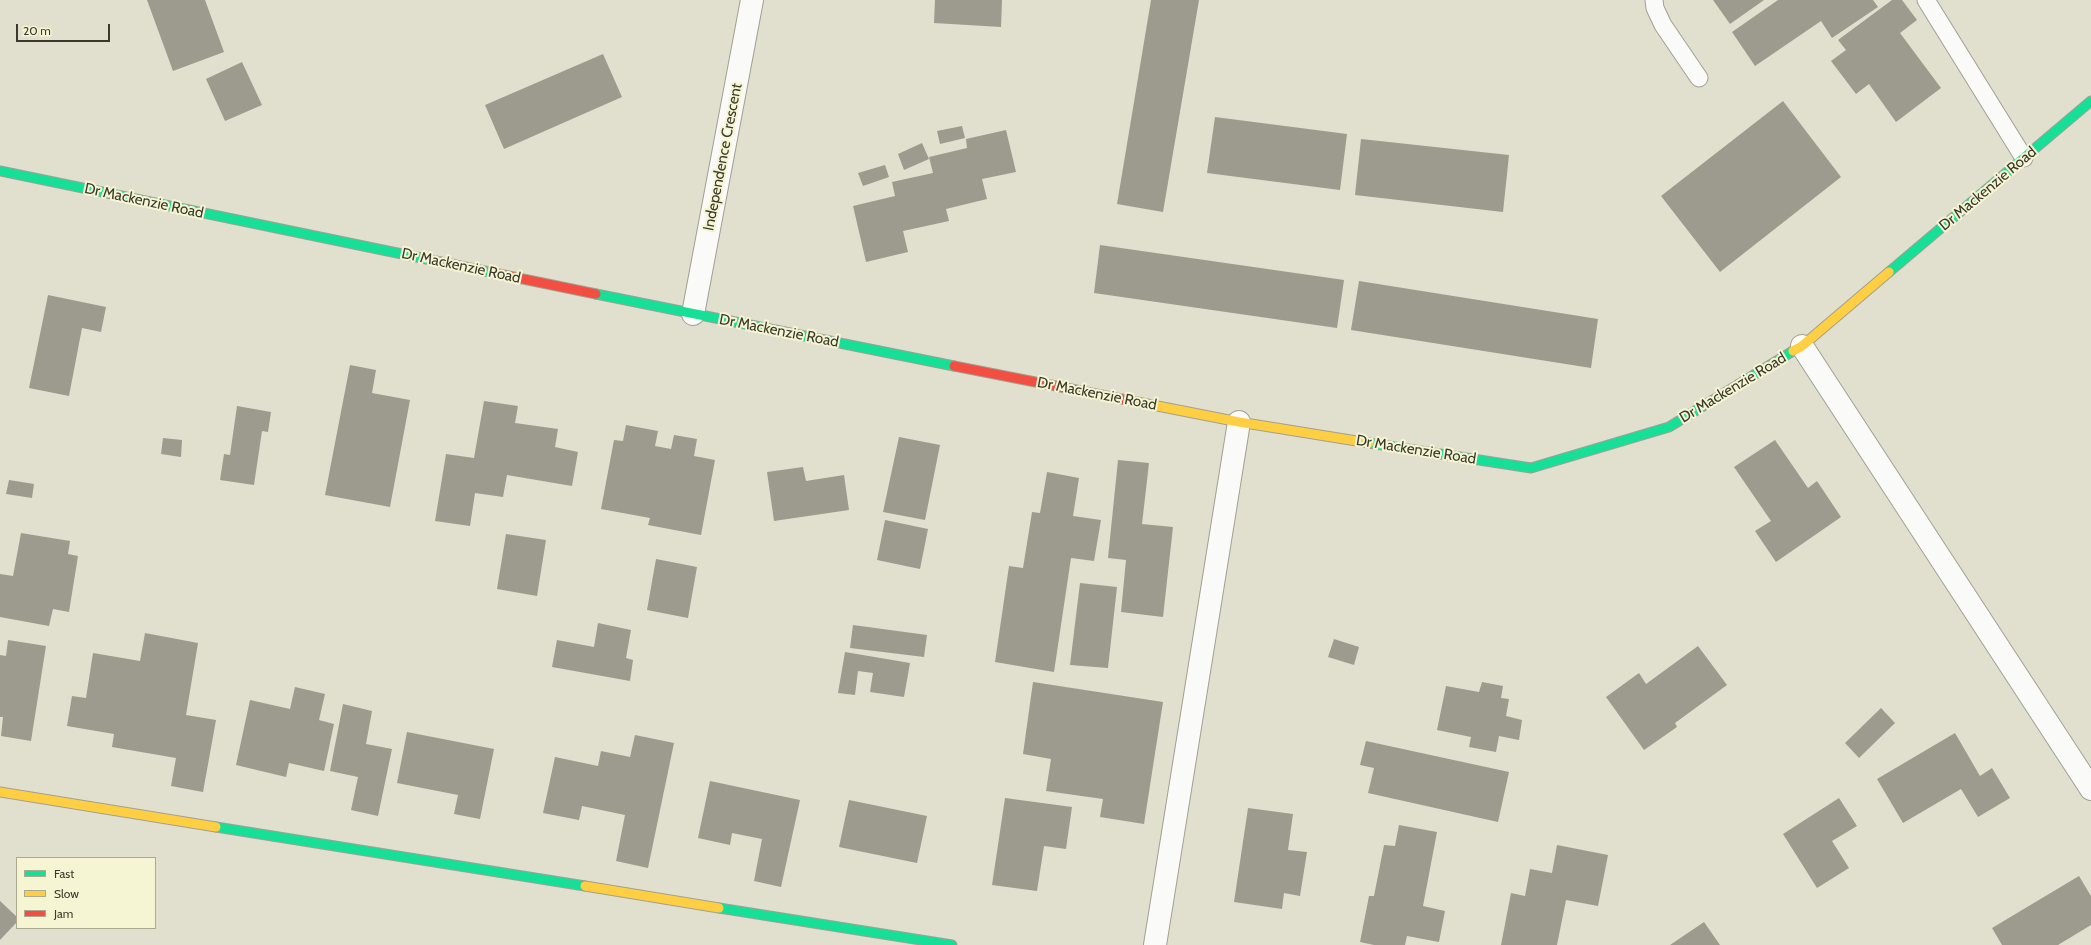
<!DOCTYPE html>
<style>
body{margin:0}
#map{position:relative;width:2091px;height:945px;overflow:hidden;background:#e1e0ce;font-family:Cabin,sans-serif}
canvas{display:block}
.legend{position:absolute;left:16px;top:857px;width:140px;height:72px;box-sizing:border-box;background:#f6f5d3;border:1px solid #abaa90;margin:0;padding:5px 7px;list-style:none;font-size:12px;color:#3a392c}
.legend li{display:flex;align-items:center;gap:8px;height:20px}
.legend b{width:20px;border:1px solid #abaa90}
.scale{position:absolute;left:16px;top:24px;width:94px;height:18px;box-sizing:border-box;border:2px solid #3a392c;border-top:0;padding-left:5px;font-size:12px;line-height:14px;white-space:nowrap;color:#3a392c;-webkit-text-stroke:3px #f6f5d3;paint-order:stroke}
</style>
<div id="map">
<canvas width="2091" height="945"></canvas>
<ul class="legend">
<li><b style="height:5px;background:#16e098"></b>Fast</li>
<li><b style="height:5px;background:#ffcf43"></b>Slow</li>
<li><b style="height:5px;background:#f24e42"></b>Jam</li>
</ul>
<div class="scale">20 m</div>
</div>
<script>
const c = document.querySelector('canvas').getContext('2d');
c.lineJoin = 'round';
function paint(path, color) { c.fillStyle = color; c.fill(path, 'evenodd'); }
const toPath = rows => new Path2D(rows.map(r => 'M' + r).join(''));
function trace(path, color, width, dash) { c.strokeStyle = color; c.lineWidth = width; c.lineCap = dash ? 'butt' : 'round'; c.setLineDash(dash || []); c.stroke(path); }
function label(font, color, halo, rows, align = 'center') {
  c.font = font + ' Cabin,sans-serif'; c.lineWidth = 4; c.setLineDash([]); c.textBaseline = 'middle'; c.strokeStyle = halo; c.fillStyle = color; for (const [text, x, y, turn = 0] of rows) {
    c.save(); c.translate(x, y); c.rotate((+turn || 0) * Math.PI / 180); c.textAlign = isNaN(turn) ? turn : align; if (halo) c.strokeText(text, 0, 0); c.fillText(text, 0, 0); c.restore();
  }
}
paint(toPath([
 [147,0,205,0,224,52,173,71],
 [935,0,1002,0,1001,27,934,23],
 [1151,0,1199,0,1163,212,1117,204],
 [1713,0,1764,0,1730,24],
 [1778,0,1873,0,1878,7,1832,38,1821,21,1755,66,1732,32],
 [1892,0,1902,0,1917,20,1900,33,1941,88,1896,122,1869,84,1856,94,1831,61,1846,50,1838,40],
 [603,54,622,97,504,149,485,105],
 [242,62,262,105,225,121,206,79],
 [1783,101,1841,177,1720,272,1661,196],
 [1215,117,1347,134,1340,190,1207,173],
 [962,126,965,138,940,144,937,131],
 [1006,130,1016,172,982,179,987,199,946,209,949,221,903,231,908,252,866,262,853,206,895,196,892,182,933,173,929,157,967,148,966,139],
 [1361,139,1509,155,1503,212,1355,195],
 [922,143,929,159,904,170,898,154],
 [885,165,889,177,863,186,858,173],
 [1100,245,1344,280,1337,328,1094,293],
 [1359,281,1598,319,1591,368,1351,330],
 [48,295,106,307,101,332,82,328,69,396,29,388],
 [350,365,376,370,372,393,410,400,390,507,325,495],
 [484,401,518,406,515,423,558,429,555,447,578,452,572,486,507,475,503,497,475,493,470,526,435,521,446,454,474,458],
 [237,406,271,412,268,432,262,431,254,485,220,480,224,454,230,455],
 [626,425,658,431,655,446,671,449,674,435,697,439,694,456,715,460,701,535,648,525,650,518,601,509,614,440,623,441],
 [899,437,940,445,925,520,883,512],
 [163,438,182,440,181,457,161,454],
 [1775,440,1808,488,1817,481,1841,517,1776,562,1755,531,1771,521,1734,467],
 [1118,460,1149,463,1142,524,1173,527,1163,617,1121,612,1126,560,1108,558],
 [803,467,806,481,844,475,849,510,774,521,767,472],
 [1047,472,1079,478,1073,516,1101,520,1094,561,1071,558,1054,672,995,662,1009,566,1023,568,1032,512,1040,513],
 [9,480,34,484,32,498,6,494],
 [885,520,928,529,920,569,877,560],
 [21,533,70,541,68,554,78,556,69,612,53,609,49,626,0,617,0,574,13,576],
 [506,534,546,540,537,596,497,589],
 [656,559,697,567,688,618,647,610],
 [1080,583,1117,587,1108,668,1070,665],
 [598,623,631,630,626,658,633,660,630,681,552,667,557,640,594,647],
 [853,625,927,635,924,657,850,648],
 [145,633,198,643,186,715,216,720,203,792,171,786,176,758,112,747,114,734,67,726,72,696,86,698,93,653,140,661],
 [1334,639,1359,647,1354,665,1328,657],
 [8,640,46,646,31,741,1,736,3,717,0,717,0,655,6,656],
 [1698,646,1727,685,1675,723,1677,727,1644,750,1606,697,1639,673,1646,684],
 [845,652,910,663,904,697,870,692,873,673,858,671,855,695,838,693],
 [1033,682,1163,702,1144,824,1100,817,1103,799,1046,791,1051,759,1023,754],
 [1482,682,1503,686,1501,698,1509,699,1506,716,1522,720,1519,740,1499,736,1496,752,1469,747,1471,737,1437,730,1446,686,1479,692],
 [295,687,325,694,319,720,334,724,324,771,289,763,286,777,236,765,250,700,290,709],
 [343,704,372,711,366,744,392,749,378,816,351,810,358,777,330,771],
 [1881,708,1895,723,1859,758,1845,743],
 [407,732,494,749,480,819,454,814,458,795,397,783],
 [1955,733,1980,776,1992,768,2010,798,1978,817,1961,789,1903,823,1877,779],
 [635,735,674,743,648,868,616,861,625,815,582,806,579,820,543,813,555,757,598,766,601,751,630,757],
 [1366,741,1509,772,1498,822,1368,793,1374,768,1360,765],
 [710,781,800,800,781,887,754,881,762,839,732,833,730,845,698,838],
 [1005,798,1072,807,1066,849,1044,846,1037,891,992,885],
 [1839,798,1857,826,1832,841,1849,868,1817,888,1783,834],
 [849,800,927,816,917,863,839,847],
 [1248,808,1293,814,1288,850,1307,852,1300,896,1284,893,1282,909,1234,902],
 [1399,825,1437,832,1423,906,1445,911,1439,942,1407,936,1405,945,1374,945,1360,942,1369,896,1374,896,1384,845,1395,846],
 [1557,845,1608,855,1598,906,1566,900,1557,945,1501,945,1511,893,1525,896,1530,869,1552,873],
 [2079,876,2091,896,2091,925,2058,945,2002,945,1992,928],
 [0,901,17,917,17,922,0,940],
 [1704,922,1720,945,1670,945]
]), '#9c9b8d');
const lane = toPath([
 [1654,0,1655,8,1663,25,1699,78],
 [1926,0,2024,158]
]);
const street = toPath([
 [693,314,752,0],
 [1802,346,2091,789],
 [1155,945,1239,422]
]);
const fast = toPath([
 [0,171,494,273],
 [1889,272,2091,101],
 [596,294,954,366],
 [1369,443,1531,468,1669,427,1793,351],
 [216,827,585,886],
 [719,908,952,945]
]);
const slow = toPath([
 [1793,351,1802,346,1889,272],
 [1137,402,1239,422,1369,443],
 [0,792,216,827],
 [585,886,719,908]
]);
const jam = toPath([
 [494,273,596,294],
 [954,366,1137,402]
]);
trace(lane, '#a1a092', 19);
trace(street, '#a1a092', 24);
trace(fast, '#a1a092', 11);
trace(slow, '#a1a092', 11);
trace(jam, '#a1a092', 11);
trace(lane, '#fafaf8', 17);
trace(street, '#fafaf8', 22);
trace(fast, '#16e098', 9);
trace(slow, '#ffcf43', 9);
trace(jam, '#f24e42', 9);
label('15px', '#3a392c', '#f6f5d3', [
 ["Independence Crescent",723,157,-79],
 ["Dr Mackenzie Road",1988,189,-40],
 ["Dr Mackenzie Road",144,201,12],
 ["Dr Mackenzie Road",461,266,12],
 ["Dr Mackenzie Road",779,331,11],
 ["Dr Mackenzie Road",1733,388,-31],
 ["Dr Mackenzie Road",1097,394,11],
 ["Dr Mackenzie Road",1416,450,9]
]);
</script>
